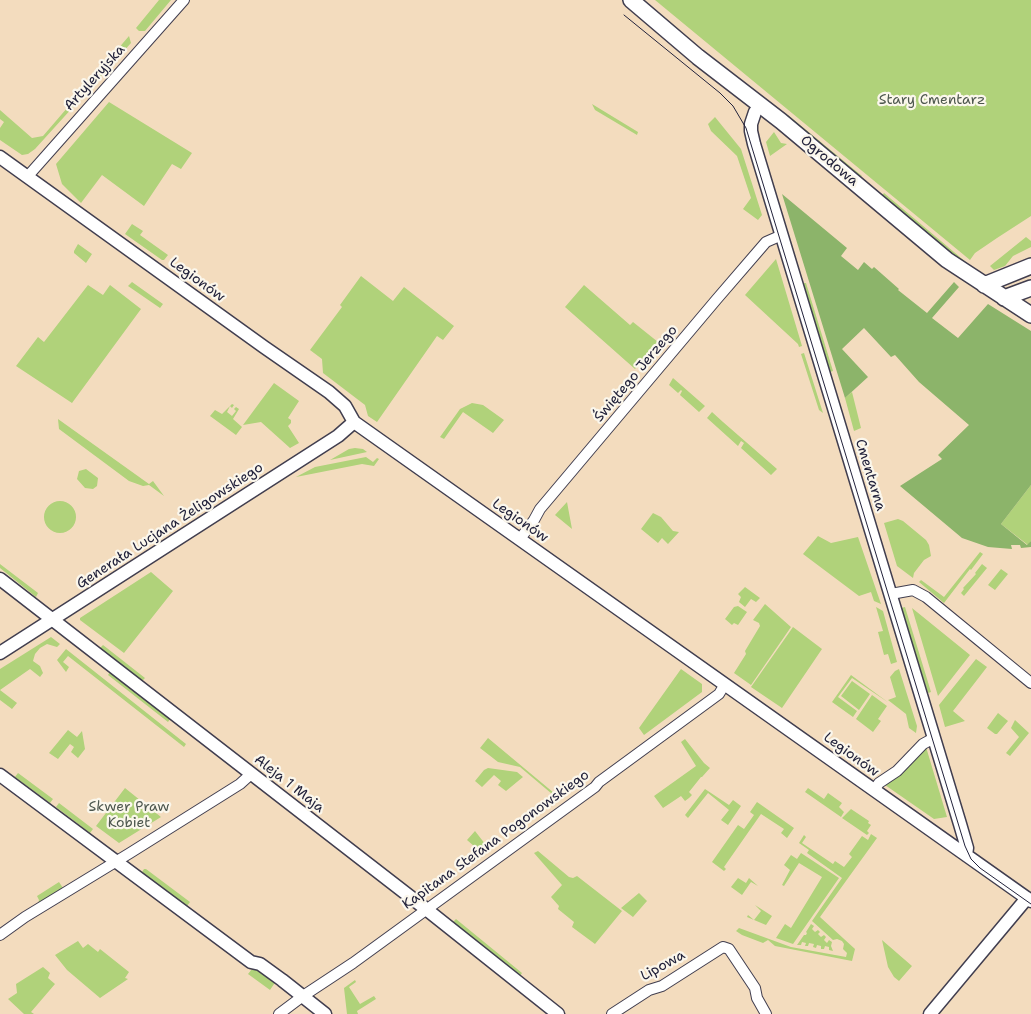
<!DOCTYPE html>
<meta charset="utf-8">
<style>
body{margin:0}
canvas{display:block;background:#f3dcbe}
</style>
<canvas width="1031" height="1014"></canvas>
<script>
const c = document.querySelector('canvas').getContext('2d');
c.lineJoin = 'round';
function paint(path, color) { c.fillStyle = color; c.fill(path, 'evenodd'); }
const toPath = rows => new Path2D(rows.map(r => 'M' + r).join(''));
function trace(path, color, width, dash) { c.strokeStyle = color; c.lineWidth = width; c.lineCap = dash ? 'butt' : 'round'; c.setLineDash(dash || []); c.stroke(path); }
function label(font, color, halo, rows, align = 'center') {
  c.font = font + ' "Shantell Sans",sans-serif'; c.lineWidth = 4.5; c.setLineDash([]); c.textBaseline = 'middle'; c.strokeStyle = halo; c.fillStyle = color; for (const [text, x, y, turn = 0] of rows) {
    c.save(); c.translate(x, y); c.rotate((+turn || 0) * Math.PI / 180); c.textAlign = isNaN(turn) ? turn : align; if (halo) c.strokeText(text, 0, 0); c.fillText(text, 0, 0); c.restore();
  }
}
paint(toPath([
 [159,0,171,0,145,31,139,31,136,28],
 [655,0,1031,0,1031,216,997,238,975,253,970,260],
 [129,36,131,43,35,149,28,154,22,155,0,140,0,128,4,122,0,119,0,110,32,138,43,136],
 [109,102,192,153,181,169,172,164,144,206,102,175,81,203,62,184,56,164],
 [592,104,638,132,637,135,595,110],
 [788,115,862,176,861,177,858,178,785,118],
 [715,117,741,149,762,215,758,220,743,209,751,198,737,156,711,131,708,124],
 [774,132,781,143,787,144,770,156,766,142],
 [884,193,967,263,966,265,881,197],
 [132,224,143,231,140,235,168,255,164,260,162,260,125,234],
 [1026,237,1031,241,1031,247,1013,256,1005,266,994,270,990,266],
 [78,244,92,254,86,263,74,253,74,251],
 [776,259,802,346,799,347,798,344,745,295],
 [361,276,393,301,404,287,454,326,443,340,437,336,377,422,368,416,365,405,323,373,322,359,310,350,342,307,340,305],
 [132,282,163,304,160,308,128,286],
 [802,283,806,283,833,371,830,372],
 [88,285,103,295,110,285,141,309,72,403,16,366,38,337,44,342],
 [584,285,630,325,633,322,658,342,635,369,565,307],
 [804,353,823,413,819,410,801,354],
 [673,378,705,406,699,412,680,395,682,391,681,390,678,393,669,385],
 [274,383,299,401,288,418,291,420,291,423,288,426,299,443,290,448,261,422,243,425],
 [852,392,861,428,854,431,845,398],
 [472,403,483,405,504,420,493,433,463,412,444,439,440,437,460,409],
 [232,404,234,405,232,408,230,406,227,412,232,416,236,411,234,409,236,407,239,409,233,419,242,427,236,435,210,416,215,410,222,414],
 [712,412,723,422,777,469,771,475,741,448,744,443,741,441,738,446,707,418],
 [58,419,149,484,153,481,164,496,149,485,143,486,129,481,59,429],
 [355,448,363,449,367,452,330,460,349,449],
 [366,457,373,462,377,458,379,459,374,466,362,464,296,477,315,467],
 [86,469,98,478,97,486,93,489,85,488,77,479,79,471],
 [1031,485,1031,541,1028,545,1001,524],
 '44 517a16 16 0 1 1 32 0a16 16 0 1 1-32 0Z',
 [567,502,572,529,555,515],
 [653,513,661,517,673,531,679,532,668,544,662,538,658,543,641,529],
 [898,519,903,521,926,540,929,545,931,556,924,560,914,573,913,578,897,566,884,523],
 [818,536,831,543,858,537,881,604,874,601,871,592,859,596,803,554],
 [980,552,983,554,971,570,970,569,944,603,919,582,921,580,944,597],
 [0,564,38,593,36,597,0,568],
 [982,564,987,568,964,596,961,593,964,589,963,588,976,574,975,573],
 [1001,569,1008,574,995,590,988,585],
 [151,572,173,591,124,653,80,620,80,618],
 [745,587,760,598,756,602,751,599,745,607,739,602,741,597,738,594],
 [765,604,791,627,751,685,734,673,746,654,745,651,760,626,759,623,753,620],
 [738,606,747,612,738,625,734,623,732,625,725,619,734,607],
 [876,607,883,611,897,662,891,664,888,654,884,655,878,632,883,631],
 [905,607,931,692,928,693,901,608],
 [912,608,970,655,938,696],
 [793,627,822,649,782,708,751,687],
 [51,637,60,644,57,647,47,644,40,648,35,654,33,661,40,666,43,673,40,677,30,669,0,690,17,703,12,709,0,700,0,669],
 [103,645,145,678,142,681,100,648],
 [66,649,186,744,184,747,68,656,63,662,69,667,66,672,57,660],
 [976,659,987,667,953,711,965,721,945,727,939,705],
 [681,669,702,684,702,692,644,735,639,728],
 [899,669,917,726,916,733,909,728,906,714,888,700,896,697,890,677,895,671],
 [110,672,170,719,168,722,108,675],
 [851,675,889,703,852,678,838,697,857,711,853,717,832,702],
 [852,681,870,694,859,710,841,696],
 [872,695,887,706,878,719,881,721,873,732,856,719],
 [998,713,1008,721,997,734,995,734,987,728],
 [1015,720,1029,733,1010,756,1006,753,1019,737,1011,728],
 [68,730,77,737,82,731,85,749,78,758,71,752,74,747,70,744,58,759,49,753],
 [488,738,560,798,558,799,520,767,498,762,480,748],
 [685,739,704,763,710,768,702,777,701,777,689,792,692,795,689,798,685,801,681,796,663,808,654,796,696,766,681,742],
 [926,747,947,817,934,819,885,785],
 [488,768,517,772,523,777,506,791,498,785,501,781,494,775,482,787,475,781,484,770],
 [18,773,53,799,50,803,15,777],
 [125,788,161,817,119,843,96,826],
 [808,788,824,799,828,793,842,803,839,807,844,812,841,817,805,792],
 [705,789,729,805,733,800,741,806,728,825,721,820,729,810,708,793,688,818,685,815],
 [757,802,794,828,787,838,781,833,784,829,761,814,724,867,726,869,724,871,712,862,738,825,744,829,754,815,750,812],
 [59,803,93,829,90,833,56,807],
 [851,809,869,821,868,823,871,825,867,831,869,833,867,835,842,818],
 [475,831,489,849,483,854,467,840],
 [871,834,877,838,820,917,855,949,852,961,775,946,768,940,763,943,742,935,736,931,739,928,791,947,846,957,847,953,843,949,844,944,842,941,837,939,833,940,812,921,842,878,807,853,809,850,799,843,804,835,806,837,802,843,833,864,835,861,844,867,852,857,849,854,862,836,868,840],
 [538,851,569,877,573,878,577,876,622,911,595,944,572,927,574,922,558,909,559,906,551,897,562,885,534,853],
 [801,853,839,878,793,944,776,938,785,924,791,928,822,877,799,863,784,886,782,885,790,870,784,865,791,855,797,859],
 [144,869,146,869,190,902,187,906,142,872],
 [738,878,746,883,749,878,758,886,751,882,742,895,731,887],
 [59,882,63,888,38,904,39,900,37,896],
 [639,893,647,901,633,917,621,908],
 [755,905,772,916,766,925,747,917,748,915,754,920,761,911],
 [456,919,522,973,520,976,453,922],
 [811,924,814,926,812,929,815,932,818,930,820,932,818,934,821,937,824,935,826,937,824,940,827,943,829,940,832,942,831,946,833,951,829,950,829,947,825,946,824,949,821,949,821,946,817,945,816,948,813,947,814,944,809,943,808,946,805,946,806,943,802,942,801,945,797,945,804,935,806,935,807,933,806,932],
 [882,940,912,966,899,981,894,977,888,967],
 [78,941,83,948,88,944,98,952,100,949,129,972,125,978,128,979,100,998,67,970,55,955],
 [43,967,50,973,48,978,55,984,31,1012,34,1014,24,1014,8,999,17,993,16,984],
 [252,969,261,970,276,981,270,990,248,974],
 [355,980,356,982,349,987,360,1004,374,996,376,999,357,1011,358,1014,347,1014,344,988]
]), '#b0d27a');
paint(toPath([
 [782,194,847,248,841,256,858,270,864,262,872,269,874,267,899,289,898,290,927,313,954,282,959,287,932,318,958,338,988,304,1031,331,1031,485,1001,524,1027,545,1031,541,1031,547,1021,548,1020,545,1011,545,1012,549,988,547,962,538,900,486,942,459,938,455,969,425,919,382,895,355,891,357,864,328,842,349,868,377,845,398]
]), '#8cb46a');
const minor = toPath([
 [28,176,184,0],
 [520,539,534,520,540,509,716,300,766,242,782,235],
 [891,594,913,590,926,597,1031,683],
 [874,790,879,783,897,771,923,744,934,738],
 [0,935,25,917,130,853,240,784,251,774],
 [279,1014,303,996,353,963,595,787,599,782,719,694,725,684],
 [612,1014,649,990,662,986,723,947,729,949,755,988,757,998,766,1014]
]);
const tertiary = toPath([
 [760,105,755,112,751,124,751,131,754,144,960,824,967,848,966,855],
 [0,157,264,347,329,392,345,406,354,422,1031,901],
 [0,579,426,909,558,1014],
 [0,653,338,436,354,422],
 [0,775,251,962,260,964,282,980,325,1014],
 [930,1014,1027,898]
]);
const secondary = toPath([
 [631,0,698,57,781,121,947,260,1031,315],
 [984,285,1031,266],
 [1004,298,1031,288]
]);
trace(minor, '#413e4f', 12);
trace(tertiary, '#413e4f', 15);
trace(secondary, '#413e4f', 18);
trace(minor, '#fff', 10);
trace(tertiary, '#fff', 12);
trace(secondary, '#fff', 15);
trace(toPath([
 [624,15,720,93,733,106,746,128,965,846,971,859,980,868,1031,904]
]), '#22223b', 1);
label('14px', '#22223b', '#fbf7ec', [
 ["Artyleryjska",95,78,-48],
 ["Ogrodowa",829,161,40],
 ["Legionów",197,280,36],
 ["Świętego Jerzego",636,374,-50],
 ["Cmentarna",870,475,73],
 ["Legionów",520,521,35],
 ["Generała Lucjana Żeligowskiego",170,526,-33],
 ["Legionów",851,755,36],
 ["Aleja 1 Maja",289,784,38],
 ["Kapitana Stefana Pogonowskiego",496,840,-36],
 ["Lipowa",663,966,-29]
]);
label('14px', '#4d574e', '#fbf7ec', [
 ["Stary Cmentarz",932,100],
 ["Skwer Praw",129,807],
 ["Kobiet",129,823]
]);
</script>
